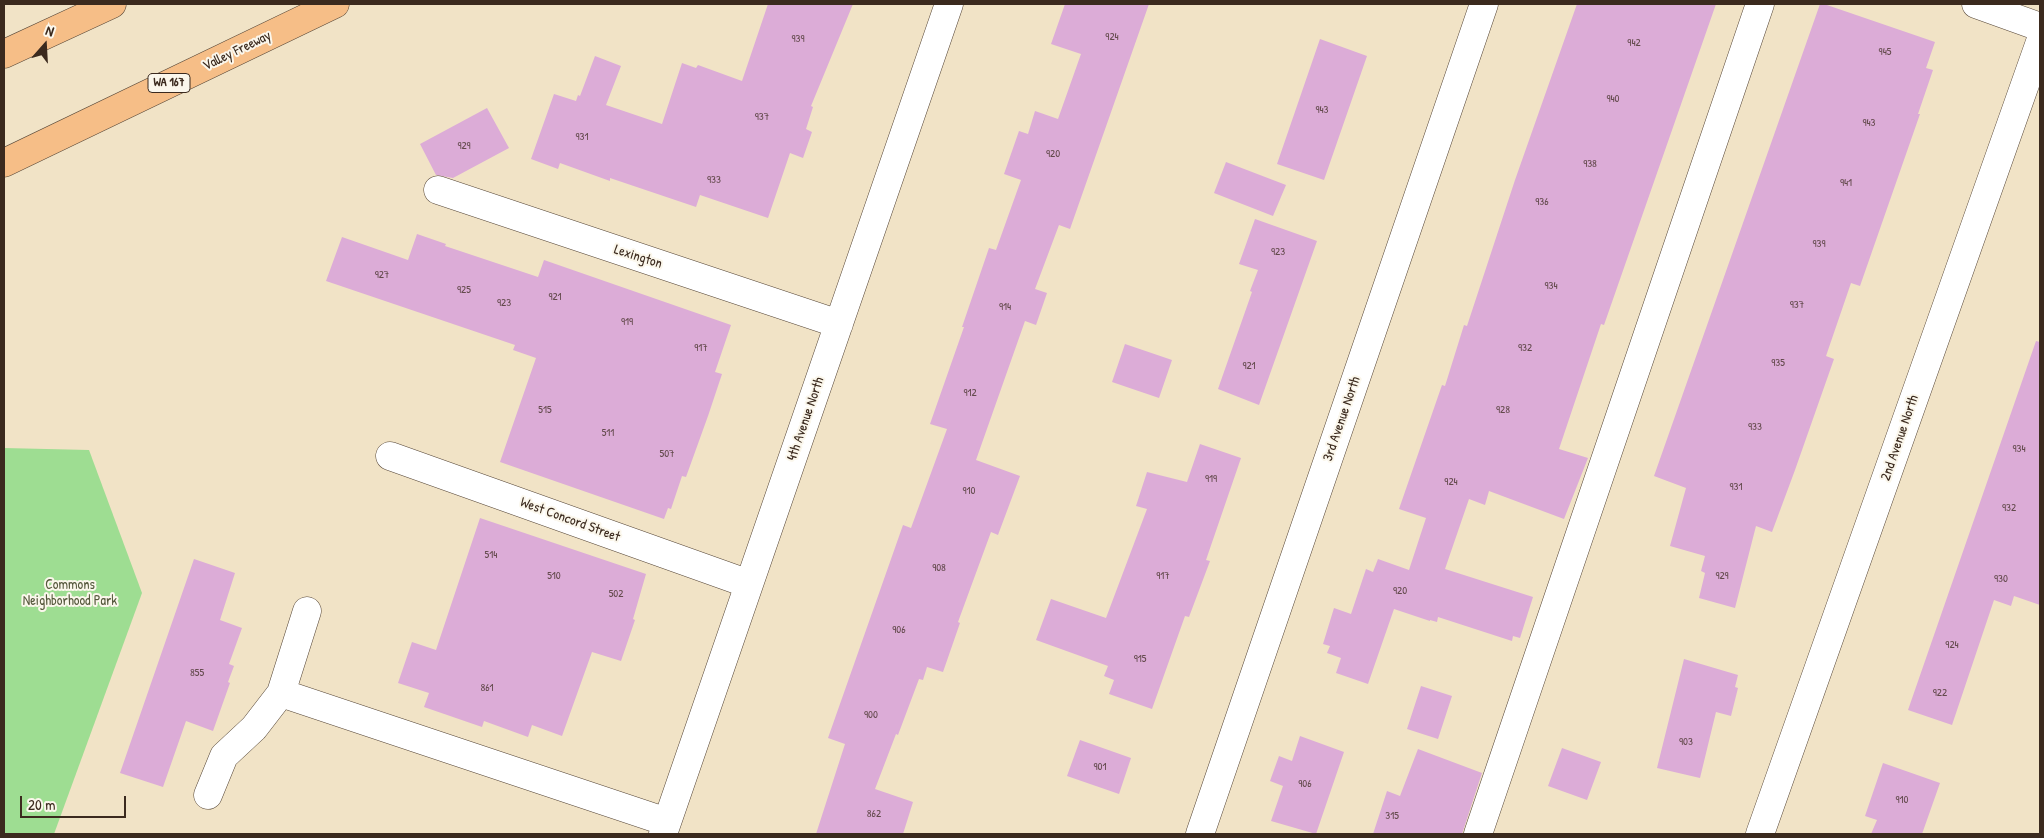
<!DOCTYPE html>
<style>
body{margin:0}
#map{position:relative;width:2044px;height:838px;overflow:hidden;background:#f1e3c6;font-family:"Patrick Hand",sans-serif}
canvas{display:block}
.frame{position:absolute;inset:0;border:5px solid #3b2a1e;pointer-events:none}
.north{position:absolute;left:20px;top:20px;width:50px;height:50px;-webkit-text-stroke:4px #fbf7ec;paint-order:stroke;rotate:19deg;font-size:14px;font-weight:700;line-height:20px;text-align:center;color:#3b2a1e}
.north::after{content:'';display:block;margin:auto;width:18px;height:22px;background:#3b2a1e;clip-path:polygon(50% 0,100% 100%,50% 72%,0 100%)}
.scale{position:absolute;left:20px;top:796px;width:106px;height:22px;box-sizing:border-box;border:2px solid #3b2a1e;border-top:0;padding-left:6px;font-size:15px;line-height:18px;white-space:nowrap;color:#3b2a1e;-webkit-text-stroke:4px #fbf7ec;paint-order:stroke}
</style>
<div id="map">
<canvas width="2044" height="838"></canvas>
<div class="frame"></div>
<div class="north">N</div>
<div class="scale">20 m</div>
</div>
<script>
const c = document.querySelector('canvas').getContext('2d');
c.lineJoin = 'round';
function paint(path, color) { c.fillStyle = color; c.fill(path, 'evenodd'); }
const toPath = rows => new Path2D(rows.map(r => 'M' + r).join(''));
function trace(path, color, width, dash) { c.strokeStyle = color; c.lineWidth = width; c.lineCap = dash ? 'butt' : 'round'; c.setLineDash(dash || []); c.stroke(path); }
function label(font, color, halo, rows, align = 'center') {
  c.font = font + ' "Patrick Hand",sans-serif'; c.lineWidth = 4; c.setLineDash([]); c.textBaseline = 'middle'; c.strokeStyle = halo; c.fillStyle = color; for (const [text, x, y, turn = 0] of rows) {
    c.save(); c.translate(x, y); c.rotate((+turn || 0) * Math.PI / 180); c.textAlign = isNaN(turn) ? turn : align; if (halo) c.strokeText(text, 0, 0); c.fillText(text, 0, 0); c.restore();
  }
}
paint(toPath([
 [4,448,89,450,142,593,54,834,4,834]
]), '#9edd92');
paint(toPath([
 [768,4,853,4,811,106,813,107,806,129,812,132,803,158,790,153,768,218,700,195,696,207,610,178,610,181,560,163,558,169,531,159,554,94,576,101,578,95,580,96,595,56,621,66,606,105,662,124,682,63,696,68,698,65,742,81],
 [1065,4,1149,4,1070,229,1059,225,1035,289,1047,293,1036,325,1025,321,976,460,1020,476,998,535,991,532,958,622,960,623,943,672,927,667,923,680,919,679,898,735,896,734,875,789,913,802,903,834,816,834,845,744,828,738,903,525,911,528,947,429,930,424,964,327,962,327,989,248,996,250,1021,180,1004,174,1019,131,1028,134,1035,111,1058,119,1081,54,1051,44],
 [1577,4,1716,4,1604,325,1601,324,1559,449,1588,458,1564,519,1489,491,1485,505,1469,499,1445,569,1533,597,1520,638,1513,636,1512,641,1438,617,1437,622,1430,620,1430,621,1394,609,1368,684,1336,673,1341,658,1327,653,1330,646,1323,644,1334,608,1351,614,1366,569,1373,572,1378,559,1409,570,1426,518,1399,509,1442,385,1445,386,1464,325,1467,326,1515,180],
 [1820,4,1824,4,1935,42,1926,68,1933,70,1918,114,1920,114,1860,286,1851,283,1826,356,1834,359,1795,470,1772,532,1756,526,1735,608,1699,598,1705,573,1701,571,1705,556,1670,546,1686,488,1654,476],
 [1320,39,1367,56,1324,180,1277,164],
 [487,108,509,148,453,178,436,175,420,144],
 [1226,162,1286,185,1273,216,1214,193],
 [1255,219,1317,241,1259,405,1218,389,1252,292,1250,291,1258,270,1239,264],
 [417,234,446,244,445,246,538,277,544,260,731,325,715,372,722,374,708,416,686,477,682,476,671,509,668,508,664,519,500,462,536,358,513,350,515,345,326,281,342,237,408,260],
 [2036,341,2040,342,2040,605,2014,596,2011,606,1994,600,1952,725,1908,710],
 [1125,344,1172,360,1159,398,1112,382],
 [1200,444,1241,458,1206,560,1210,561,1189,617,1185,616,1152,709,1109,694,1114,680,1104,676,1108,666,1036,640,1051,599,1106,618,1147,509,1136,506,1147,472,1187,482],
 [480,518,646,574,633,619,635,620,621,661,592,652,562,736,532,725,528,737,484,721,482,727,424,707,429,693,398,683,412,642,436,650],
 [194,559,235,573,220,620,242,628,229,664,234,666,228,682,230,683,213,731,186,721,163,787,120,773],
 [1684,659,1738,675,1735,687,1738,688,1731,716,1716,712,1700,778,1657,768],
 [1421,686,1452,696,1438,739,1407,729],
 [1300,736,1344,752,1316,834,1271,821,1283,786,1270,781,1279,756,1292,761],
 [1080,740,1131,758,1119,794,1067,776],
 [1562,748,1601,762,1587,800,1548,786],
 [1418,749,1482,773,1462,834,1373,834,1387,791,1400,796],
 [1883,763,1940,783,1922,834,1871,834,1877,820,1865,816]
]), '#dcacd7');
const minor = toPath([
 [1976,4,2040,27],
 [438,190,839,324],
 [390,456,749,584],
 [307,611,281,693,667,822],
 [208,795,224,756,254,728,281,693],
 [663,834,949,4],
 [1200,834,1484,4],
 [1478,834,1760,4],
 [1760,834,2040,42]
]);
const highway = toPath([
 [4,54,112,4],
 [4,163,335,4]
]);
trace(minor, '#564637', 29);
trace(highway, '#564637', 29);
trace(minor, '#fff', 28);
trace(highway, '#f6be87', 28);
label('11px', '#634a4c', null, [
 ["924",1112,37],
 ["939",798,39],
 ["942",1634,43],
 ["945",1885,52],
 ["940",1613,99],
 ["943",1322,110],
 ["937",762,117],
 ["943",1869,123],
 ["931",582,137],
 ["929",464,146],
 ["920",1053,154],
 ["938",1590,164],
 ["933",714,180],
 ["941",1846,183],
 ["936",1542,202],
 ["939",1819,244],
 ["923",1278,252],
 ["927",382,275],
 ["934",1551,286],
 ["925",464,290],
 ["921",555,297],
 ["923",504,303],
 ["937",1797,305],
 ["914",1005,307],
 ["919",627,322],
 ["917",701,348],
 ["932",1525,348],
 ["935",1778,363],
 ["921",1249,366],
 ["912",970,393],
 ["515",545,410],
 ["928",1503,410],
 ["933",1755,427],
 ["511",608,433],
 ["934",2019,449],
 ["507",667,454],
 ["919",1211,479],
 ["924",1451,482],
 ["931",1736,487],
 ["910",969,491],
 ["932",2009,508],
 ["514",491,555],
 ["908",939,568],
 ["510",554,576],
 ["917",1163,576],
 ["929",1722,576],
 ["930",2001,579],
 ["920",1400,591],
 ["502",616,594],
 ["906",899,630],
 ["924",1952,645],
 ["915",1140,659],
 ["855",197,673],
 ["861",487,688],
 ["922",1940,693],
 ["900",871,715],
 ["903",1686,742],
 ["901",1100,767],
 ["906",1305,784],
 ["910",1902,800],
 ["862",874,814],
 ["315",1392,816]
]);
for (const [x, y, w] of [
 [169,83,42]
]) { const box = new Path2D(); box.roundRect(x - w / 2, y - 9.5, w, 19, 4); c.fillStyle = '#fbf7ec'; c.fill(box); trace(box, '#3b2a1e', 1); }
label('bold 12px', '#3b2a1e', null, [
 ["WA 167",169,83]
]);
label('14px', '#3b2a1e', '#fbf7ec', [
 ["Valley Freeway",237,51,-26],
 ["Lexington",638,257,18],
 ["4th Avenue North",806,419,-71],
 ["3rd Avenue North",1342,419,-71],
 ["2nd Avenue North",1900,438,-71],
 ["West Concord Street",570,520,20]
]);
label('14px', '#54573b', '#fbf7ec', [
 ["Commons",70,585],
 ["Neighborhood Park",70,601]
]);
</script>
